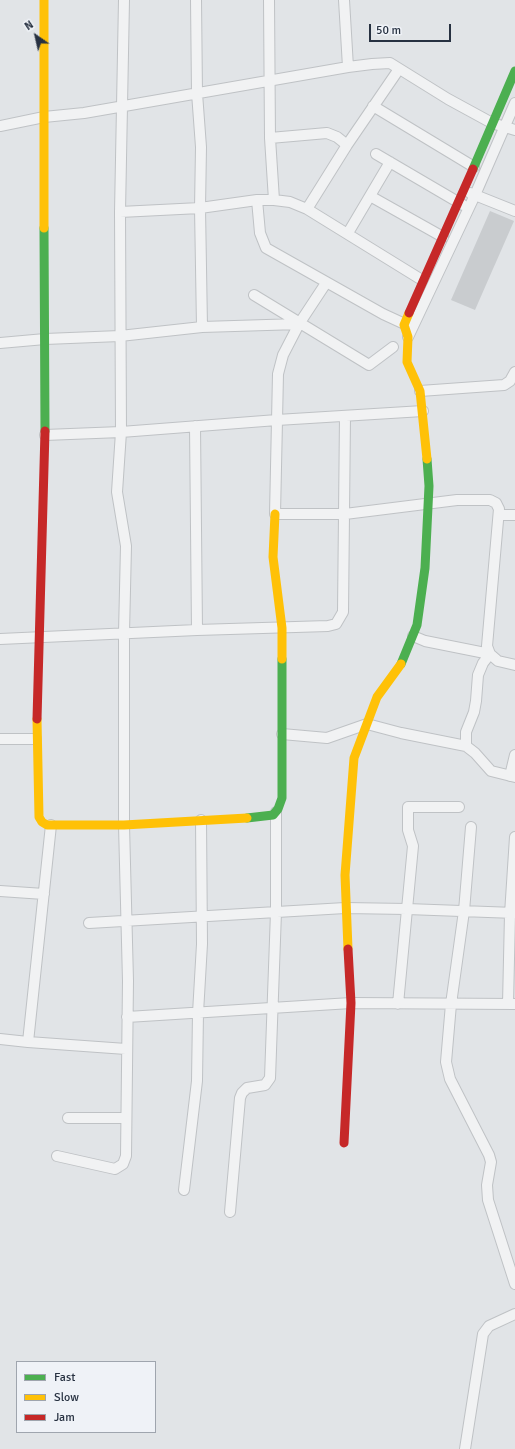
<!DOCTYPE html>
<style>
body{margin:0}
#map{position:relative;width:515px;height:1449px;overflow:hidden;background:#e1e4e7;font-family:Signika,sans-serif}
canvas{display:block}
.legend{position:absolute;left:16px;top:1361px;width:140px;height:72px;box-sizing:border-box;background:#eff2f7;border:1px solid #9fa5ae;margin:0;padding:5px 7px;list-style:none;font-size:12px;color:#273141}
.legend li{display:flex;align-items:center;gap:8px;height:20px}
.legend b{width:20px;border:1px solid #9fa5ae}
.north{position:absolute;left:16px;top:16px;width:40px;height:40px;-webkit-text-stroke:3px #eff2f7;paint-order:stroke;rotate:326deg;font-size:11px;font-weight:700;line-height:16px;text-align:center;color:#273141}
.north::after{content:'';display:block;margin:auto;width:14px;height:18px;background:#273141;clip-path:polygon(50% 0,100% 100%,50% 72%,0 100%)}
.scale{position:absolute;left:369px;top:24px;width:82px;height:18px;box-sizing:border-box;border:2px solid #273141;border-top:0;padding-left:5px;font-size:12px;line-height:14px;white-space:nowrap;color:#273141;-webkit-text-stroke:3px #eff2f7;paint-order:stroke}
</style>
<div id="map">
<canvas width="515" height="1449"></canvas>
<ul class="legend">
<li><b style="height:5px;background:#4caf50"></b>Fast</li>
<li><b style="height:5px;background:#ffc107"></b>Slow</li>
<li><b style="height:5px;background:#c62828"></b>Jam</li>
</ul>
<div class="north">N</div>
<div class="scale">50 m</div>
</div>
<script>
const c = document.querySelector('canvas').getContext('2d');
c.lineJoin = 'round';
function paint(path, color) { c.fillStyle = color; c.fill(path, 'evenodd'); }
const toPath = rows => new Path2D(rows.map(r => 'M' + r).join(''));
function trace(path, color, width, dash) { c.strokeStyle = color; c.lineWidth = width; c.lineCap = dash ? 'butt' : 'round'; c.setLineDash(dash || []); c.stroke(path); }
paint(toPath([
 [490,211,514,221,475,310,451,300]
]), '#c9cccf');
const street = toPath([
 [196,0,197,93,201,147,200,208,202,327],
 [269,0,270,138,274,200],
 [344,0,348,67],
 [373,106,474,167],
 [0,126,44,117,84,113,348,67,372,64,390,63,448,99,492,123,515,130],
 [270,138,327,133,337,137,347,145],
 [376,154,463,205],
 [470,193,515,211],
 [370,196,443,237],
 [257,200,260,233,266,248,383,314,409,326],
 [307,209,347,145,399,69],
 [120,212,200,208,257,200,274,200,290,202,307,209,422,280],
 [348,233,390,162],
 [326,283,299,324,283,355,278,374,275,514,345,514,457,500,490,500,496,503,499,509,487,646,490,654,498,661,515,665],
 [254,295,369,365,393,347],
 [408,337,475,195,515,103],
 [0,343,45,339,120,336,202,327,299,324],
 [420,391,504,385,510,381,515,372],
 [195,426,197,630],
 [45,435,121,432,277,420,423,411],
 [499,515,515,515],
 [413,636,425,641,490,654],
 [0,639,197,630,328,626,336,624,343,612,345,416],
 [282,734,327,738,367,724,401,733,466,746,475,753,491,771,515,777],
 [0,739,36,739],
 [466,746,466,732,474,712,476,701,478,675,483,663,490,654],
 [510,776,515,755],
 [471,827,464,911,451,1004,446,1062,450,1079,489,1155,491,1162,487,1185,488,1200,515,1284],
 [0,891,44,894],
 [89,923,345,908,407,909,515,913],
 [398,1004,413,846,408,830,408,807,459,807],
 [508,1004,510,914,515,837],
 [127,1017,351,1003,515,1004],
 [0,1039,28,1042,51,825],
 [28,1042,126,1049],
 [68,1118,126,1118],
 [57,1156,115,1169,123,1164,126,1156,128,981,124,825,124,633,126,546,117,492,121,432,120,212,124,0],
 [184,1190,197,1081,198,1013,202,944,201,820],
 [230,1212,240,1098,242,1093,247,1088,265,1085,270,1078,276,912,276,812],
 [465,1449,483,1334,489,1326,515,1314]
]);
trace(street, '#bfc2c5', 12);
trace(street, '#f1f2f3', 10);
trace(toPath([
 [473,169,515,71],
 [44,228,45,431],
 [401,664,417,625,425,568,429,486,427,459],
 [247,818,273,815,278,809,282,798,282,659]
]), '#4caf50', 9);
trace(toPath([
 [44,228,44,0],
 [409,313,404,325,408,337,407,362,420,391,427,459],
 [275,514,273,557,282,628,282,659],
 [37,719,39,817,42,822,47,825,124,825,247,818],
 [348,949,345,875,354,758,377,697,401,664]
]), '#ffc107', 9);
trace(toPath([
 [409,313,473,169],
 [37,719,45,431],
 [344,1143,351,1003,348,949]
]), '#c62828', 9);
</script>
